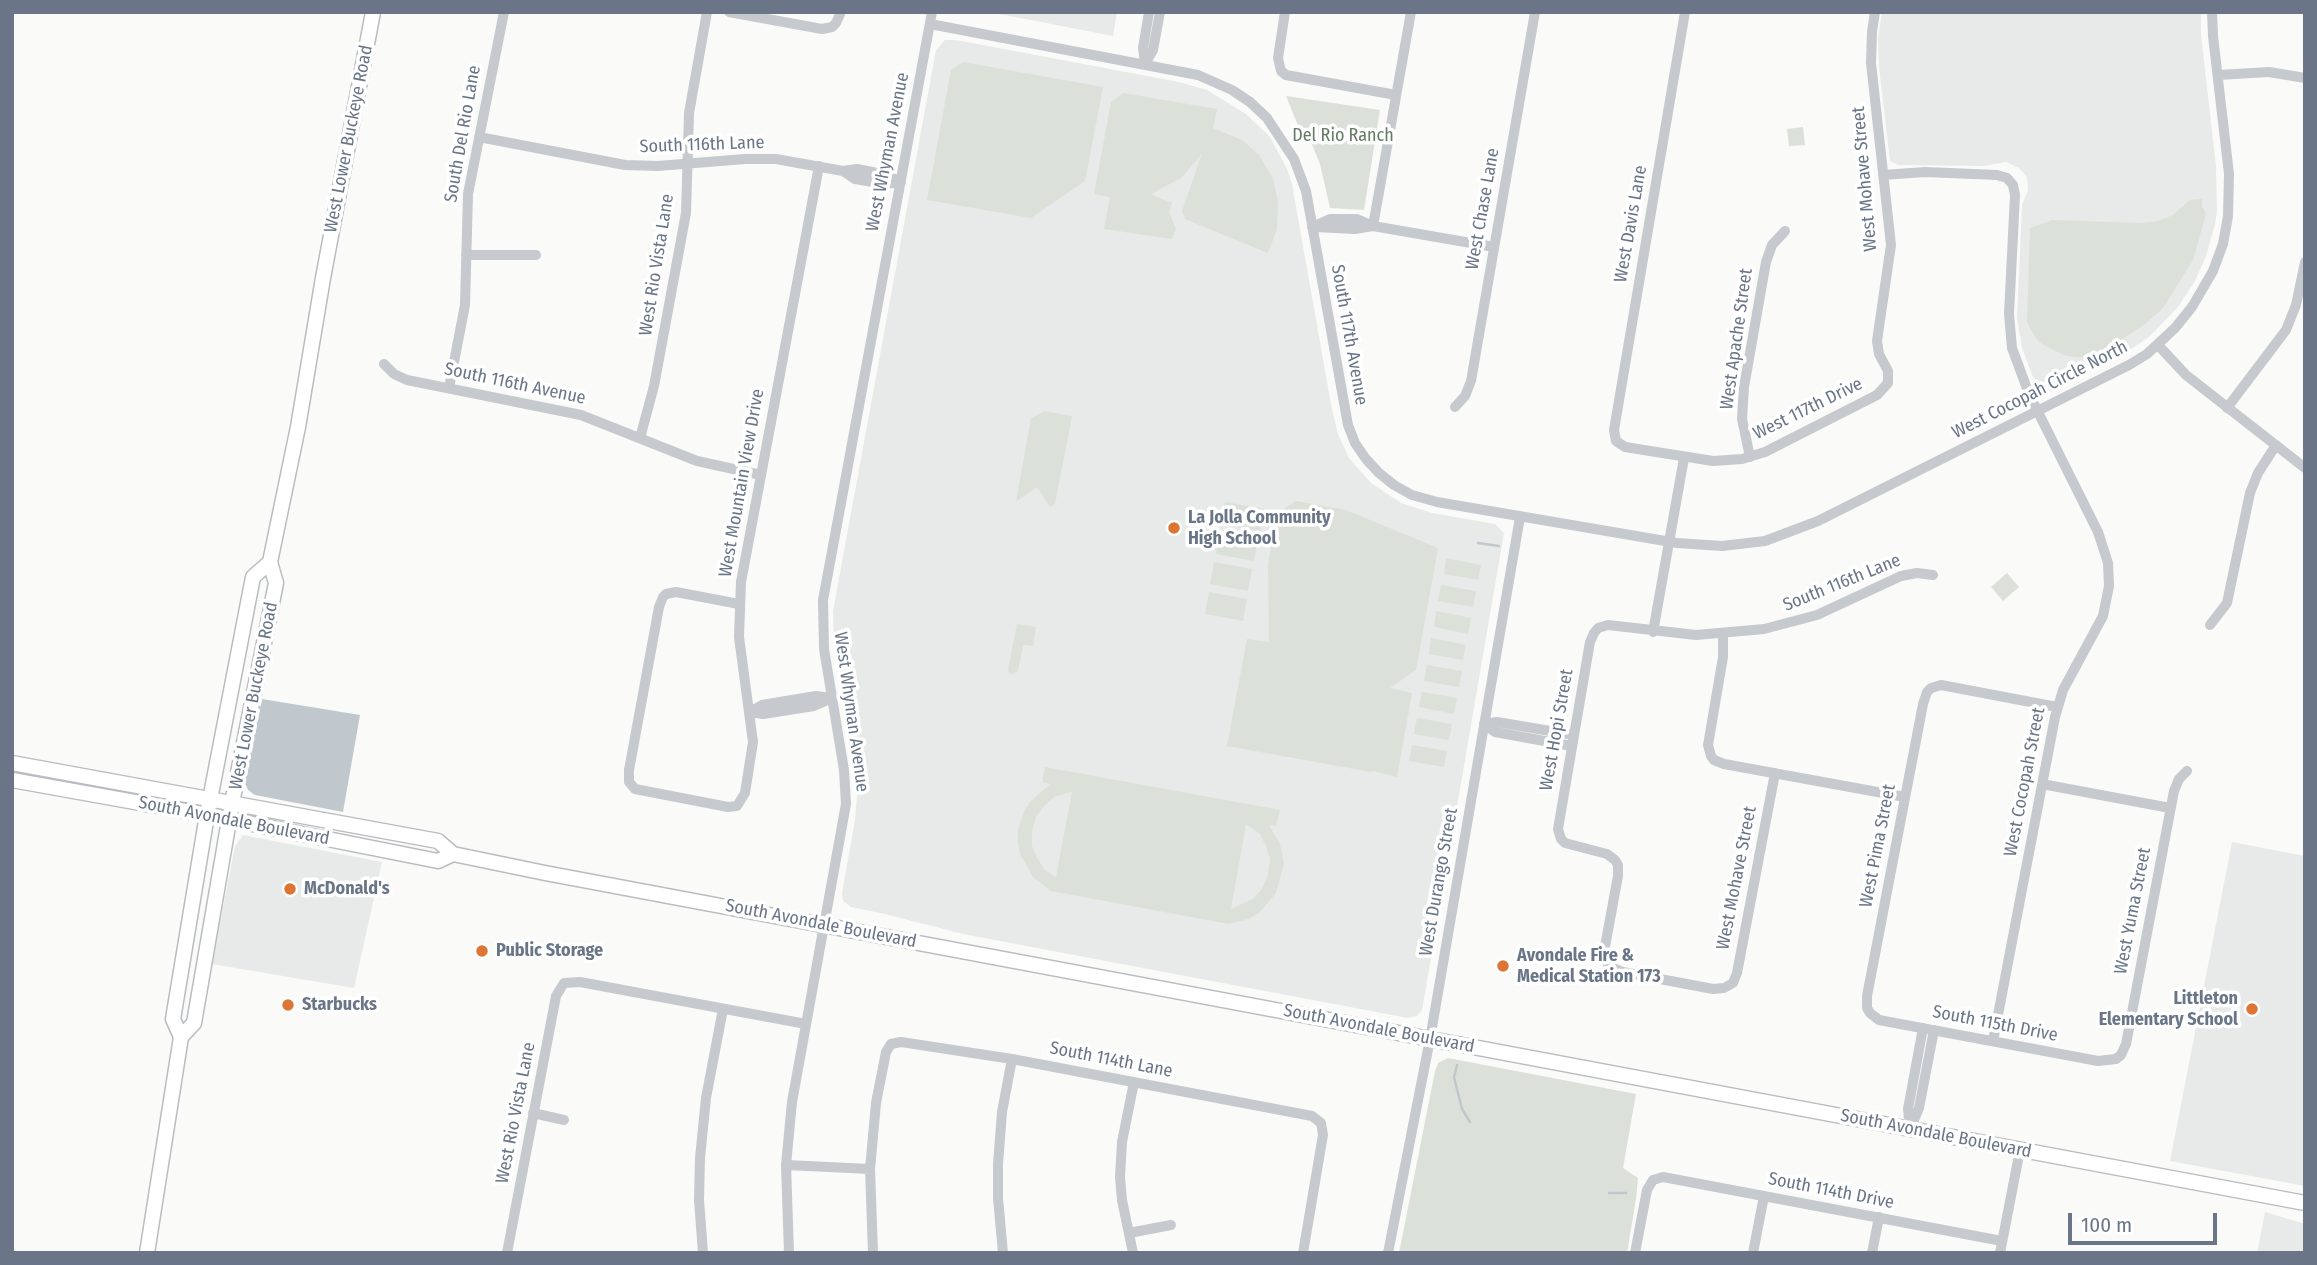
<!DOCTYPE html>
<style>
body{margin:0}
#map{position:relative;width:2317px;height:1265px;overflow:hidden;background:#fafaf8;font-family:"Fira Sans Condensed",sans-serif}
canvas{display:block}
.frame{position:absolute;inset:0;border:14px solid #6a7688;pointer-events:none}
.scale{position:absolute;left:2068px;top:1213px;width:149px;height:32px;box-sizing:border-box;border:4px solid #6a7688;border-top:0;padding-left:9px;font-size:21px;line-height:24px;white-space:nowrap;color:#6a7688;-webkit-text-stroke:5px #fff;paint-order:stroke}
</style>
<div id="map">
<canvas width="2317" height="1265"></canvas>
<div class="frame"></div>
<div class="scale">100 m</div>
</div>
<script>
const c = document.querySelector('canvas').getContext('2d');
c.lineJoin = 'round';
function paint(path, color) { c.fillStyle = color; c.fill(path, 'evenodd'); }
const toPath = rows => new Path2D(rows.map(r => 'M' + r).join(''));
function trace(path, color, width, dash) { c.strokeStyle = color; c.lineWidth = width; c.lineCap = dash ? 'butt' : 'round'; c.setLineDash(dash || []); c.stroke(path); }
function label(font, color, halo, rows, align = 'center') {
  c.font = font + ' "Fira Sans Condensed",sans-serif'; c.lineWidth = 7; c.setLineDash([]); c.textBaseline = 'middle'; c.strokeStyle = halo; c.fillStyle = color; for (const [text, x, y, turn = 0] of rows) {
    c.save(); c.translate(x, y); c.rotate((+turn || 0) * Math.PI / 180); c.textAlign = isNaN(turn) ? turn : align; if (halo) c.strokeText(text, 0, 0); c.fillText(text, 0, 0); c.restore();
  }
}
paint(toPath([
 [989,12,1117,12,1113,36],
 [1882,12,2201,12,2201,35,2216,166,2217,211,2215,224,2206,256,2195,281,2178,307,2149,337,2113,361,2052,391,2046,393,2038,390,2022,348,2017,318,2022,205,2028,190,2027,177,2019,168,2006,162,1984,166,1898,165,1890,161,1879,67,1878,37],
 [945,40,956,40,1179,82,1207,90,1246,114,1270,137,1287,169,1292,184,1332,410,1338,434,1349,458,1371,483,1401,503,1432,513,1495,524,1504,533,1422,1010,1417,1016,1408,1018,963,934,885,914,851,907,843,901,842,893,855,820,857,796,852,752,834,644,833,611,936,50],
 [243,835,382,862,354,988,212,964,235,846],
 [2232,842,2305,856,2305,1186,2170,1161],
 [2265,1212,2305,1224,2305,1253,2257,1253]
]), '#e8e9e9');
paint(toPath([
 [963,62,1103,87,1085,181,1031,218,927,200,951,70],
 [1123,93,1217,109,1213,128,1242,140,1259,155,1273,179,1278,202,1277,229,1268,253,1185,219,1182,211,1202,154,1181,178,1151,194,1172,203,1169,212,1176,229,1172,239,1104,229,1110,197,1094,194,1111,102],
 [1286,96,1380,110,1364,210,1330,208,1320,164,1311,142,1299,128],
 [1803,127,1805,145,1789,146,1787,129],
 [2202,199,2202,206,2206,214,2193,260,2163,308,2145,324,2098,355,2087,358,2066,356,2042,344,2035,337,2027,322,2030,228,2052,220,2141,223,2158,221,2173,215,2190,200],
 [1045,411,1072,416,1055,504,1050,507,1037,487,1016,502,1031,418],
 [1296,501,1346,510,1438,548,1416,670,1390,688,1412,693,1397,777,1374,771,1371,772,1227,746,1247,639,1269,642,1268,564,1277,513],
 [1225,502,1264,509,1260,531,1221,524],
 [1220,532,1258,539,1254,561,1216,554],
 [1446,558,1481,565,1478,580,1444,574],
 [1214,562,1252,569,1248,591,1210,584],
 [2007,573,2019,587,2003,601,1991,587],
 [1441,585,1476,591,1473,607,1438,601],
 [1209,592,1247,599,1243,621,1205,614],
 [1436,611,1471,618,1468,634,1434,627],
 [1017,624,1036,627,1033,646,1023,645,1018,671,1011,675,1008,670],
 [1431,638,1466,645,1463,660,1429,654],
 [1427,665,1462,671,1459,687,1424,681],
 [1422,692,1457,698,1454,714,1419,707],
 [1417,718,1452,724,1449,740,1414,734],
 [1412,745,1447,751,1444,767,1409,761],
 [1045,767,1280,810,1276,826,1269,825,1280,844,1284,864,1276,893,1259,913,1248,919,1229,924,1051,891,1033,877,1020,854,1018,843,1018,829,1025,809,1031,801,1050,784,1042,782],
 [1071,792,1072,792,1056,877,1045,870,1037,858,1032,846,1032,831,1036,817,1045,805,1054,797],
 [1246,824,1260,834,1266,846,1270,859,1268,875,1262,889,1253,899,1231,909],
 [1448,1058,1636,1094,1623,1168,1638,1178,1636,1199,1627,1253,1399,1253,1435,1071,1438,1063]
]), '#dbe1d9');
paint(toPath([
 [262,699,360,715,343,812,255,795,248,790,244,781]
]), '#c0c8ce');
trace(toPath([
 [1478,543,1499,546],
 [1457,1065,1454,1077,1462,1109,1470,1122],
 [1609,1193,1626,1193]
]), '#c0c8ce', 2.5);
const major = toPath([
 [12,763,438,841,453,854,545,873,2305,1203],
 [12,780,207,815,438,861,453,854],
 [181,1037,173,1019,207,815,253,577,270,562],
 [147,1253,181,1037,194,1023,232,803,276,583,270,562,298,427,323,278,373,12]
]);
trace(major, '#b9bcc1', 17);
trace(toPath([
 [729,12,822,29,832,27,836,23,841,12],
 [1285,12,1278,58,1281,71,1286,75,1396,95],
 [1685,12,1614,430,1616,441,1625,447,1713,461,1742,459,1765,452,1877,395,1888,383,1888,371,1879,354,1877,341,1891,245,1871,63,1872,32,1875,12],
 [930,24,1198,75,1232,90,1250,102,1267,118,1294,159,1306,191,1348,425,1355,443,1366,459,1379,473,1394,485,1412,495,1437,502,1677,543,1722,546,1765,541,1818,521,2129,365,2147,354,2175,328,2192,307,2213,271,2223,244,2228,216,2229,174,2213,36,2212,12],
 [1145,64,1153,50,1160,12],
 [1145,64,1143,48,1149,12],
 [2218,75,2269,72,2305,78],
 [479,137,625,165,658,166,745,159,776,159,843,171,857,169,887,175,901,182],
 [843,171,855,179,885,184,901,182],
 [1883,175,1925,172,1997,175,2007,178,2013,185,2015,195,2009,314,2012,348,2029,394,2098,532,2108,563,2109,586,2103,616,2063,690,2055,717,1993,1041],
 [1373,226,1411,12],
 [1312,227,1330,219,1357,219,1373,226,1494,247],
 [1315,227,1355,229,1373,226],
 [466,255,536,255],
 [2158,345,2186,375,2305,468],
 [384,364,394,374,407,380,581,415,697,461,761,475],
 [449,388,465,305,468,194,504,12],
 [1455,407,1465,396,1471,381,1535,12],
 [2227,408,2286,330,2296,305,2305,262],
 [640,438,654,386,686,213,689,113,707,12],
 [1750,457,1742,419,1744,387,1766,262,1772,245,1785,231],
 [739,604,676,592,666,594,663,597,659,607,629,770,629,782,635,789,728,807,737,806,745,793,753,742,739,637,741,582,819,166],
 [2210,625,2227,603,2250,493,2258,473,2276,445],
 [1653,632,1684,458],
 [1723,634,1723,657,1708,745,1711,756,1714,760,1724,764,1905,797],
 [2057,707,1941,685,1931,688,1927,692,1923,704,1867,996,1867,1008,1870,1013,1879,1020,2098,1061,2116,1059,2121,1055,2126,1044,2174,791,2179,779,2187,771],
 [750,712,762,705,816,696,832,698],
 [750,712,763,714,814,706,832,698],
 [1484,724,1495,732,1572,746],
 [1484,724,1497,722,1574,735],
 [1775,773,1737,973,1733,983,1724,988,1713,989,1623,972,1611,967,1607,963,1604,952,1618,876,1618,865,1615,860,1607,854,1565,843,1561,839,1558,829,1590,642,1594,633,1598,628,1608,625,1696,635,1764,629,1817,615,1901,576,1917,573,1933,575],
 [2042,784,2170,808],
 [533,1113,564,1120],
 [1911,1127,1919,1108,1934,1030],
 [1910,1129,1908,1109,1923,1028],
 [786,1165,870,1169],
 [1129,1233,1171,1225],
 [507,1253,556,996,564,983,580,982,806,1024],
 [703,1253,699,1200,700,1158,706,1098,723,1009],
 [789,1253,786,1165,792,1102,846,804,844,770,824,649,823,600,932,12],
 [873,1253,870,1169,876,1103,886,1052,891,1044,901,1042,1012,1059,1312,1116,1321,1123,1323,1135,1303,1253],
 [1003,1253,998,1198,998,1164,1002,1112,1012,1059],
 [1133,1253,1122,1200,1120,1177,1122,1142,1134,1082],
 [1388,1253,1430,1039,1520,517],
 [1635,1253,1647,1190,1653,1180,1663,1177,2002,1241],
 [1753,1253,1764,1196],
 [1872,1253,1879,1217],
 [2000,1253,2020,1150]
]), '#c6c9cd', 10);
trace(major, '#fff', 14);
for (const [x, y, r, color] of [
 [1174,528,7,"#dd7535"],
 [290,889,7,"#dd7535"],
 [482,951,7,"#dd7535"],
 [1503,966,7,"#dd7535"],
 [288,1005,7,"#dd7535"],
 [2252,1009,7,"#dd7535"]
]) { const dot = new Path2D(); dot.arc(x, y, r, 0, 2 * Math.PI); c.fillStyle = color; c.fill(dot); trace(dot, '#fff', 2.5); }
label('18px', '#6a7688', '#fff', [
 ["South Del Rio Lane",463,134,-80],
 ["West Lower Buckeye Road",349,139,-79],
 ["South 116th Lane",702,145,-2],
 ["West Whyman Avenue",888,152,-79],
 ["West Mohave Street",1865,179,-95],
 ["West Chase Lane",1483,209,-80],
 ["West Davis Lane",1631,224,-80],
 ["West Rio Vista Lane",657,265,-81],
 ["South 117th Avenue",1349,335,80],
 ["West Apache Street",1737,339,-82],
 ["South 116th Avenue",515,384,12],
 ["West Cocopah Circle North",2040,390,-27],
 ["West 117th Drive",1808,409,-26],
 ["West Mountain View Drive",742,483,-80],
 ["South 116th Lane",1842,583,-22],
 ["West Lower Buckeye Road",254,696,-79],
 ["West Whyman Avenue",851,712,82],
 ["West Hopi Street",1557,730,-80],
 ["West Cocopah Street",2025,782,-79],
 ["South Avondale Boulevard",234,821,11],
 ["West Pima Street",1878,846,-79],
 ["West Mohave Street",1737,878,-79],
 ["West Durango Street",1439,882,-80],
 ["West Yuma Street",2133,911,-79],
 ["South Avondale Boulevard",821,924,11],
 ["South 115th Drive",1995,1024,11],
 ["South Avondale Boulevard",1379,1029,11],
 ["South 114th Lane",1111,1060,11],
 ["West Rio Vista Lane",516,1113,-79],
 ["South Avondale Boulevard",1936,1134,11],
 ["South 114th Drive",1831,1191,11]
]);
label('18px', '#667a65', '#fff', [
 ["Del Rio Ranch",1343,136]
]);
label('bold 18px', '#6a7688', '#fff', [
 ["La Jolla Community",1188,518],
 ["High School",1188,539],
 ["McDonald's",304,889],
 ["Public Storage",496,951],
 ["Avondale Fire &",1517,956],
 ["Medical Station 173",1517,977],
 ["Littleton",2238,999,"right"],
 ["Elementary School",2238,1020,"right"],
 ["Starbucks",302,1005]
], 'left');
</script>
